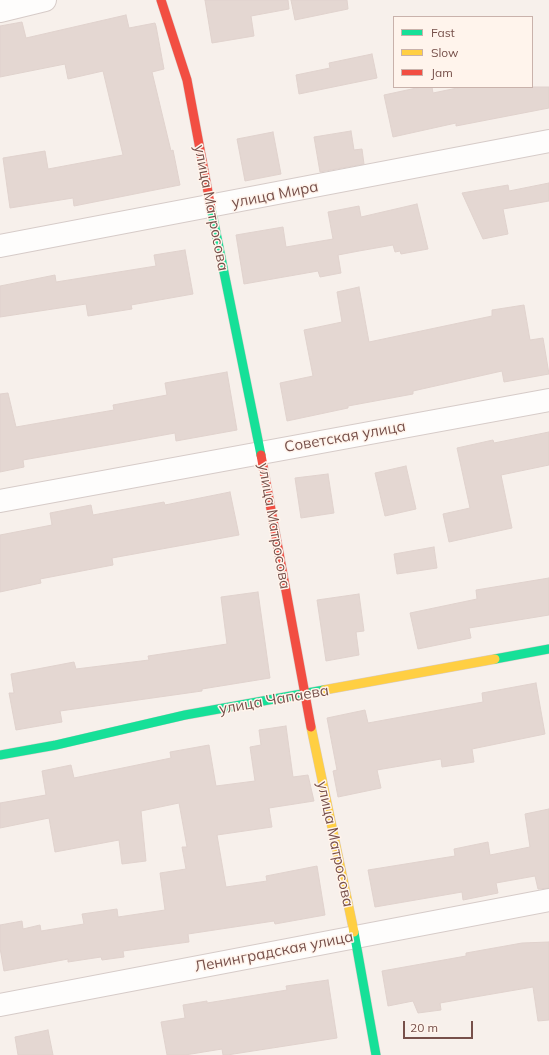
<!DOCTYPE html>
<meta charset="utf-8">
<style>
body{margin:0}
#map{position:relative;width:549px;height:1055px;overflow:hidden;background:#f7f0eb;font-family:Mulish,sans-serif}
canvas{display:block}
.legend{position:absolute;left:393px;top:16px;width:140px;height:72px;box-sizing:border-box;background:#fff4ec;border:1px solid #c9b2ab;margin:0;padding:5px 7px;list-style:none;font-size:12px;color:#77504a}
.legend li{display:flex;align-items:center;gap:8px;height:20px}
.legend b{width:20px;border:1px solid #c9b2ab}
.scale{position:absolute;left:403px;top:1021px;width:70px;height:18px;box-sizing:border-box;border:2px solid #77504a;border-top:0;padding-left:5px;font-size:12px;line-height:14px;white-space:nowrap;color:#77504a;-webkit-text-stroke:3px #fff4ec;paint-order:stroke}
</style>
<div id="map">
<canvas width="549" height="1055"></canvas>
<ul class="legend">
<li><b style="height:5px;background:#16e098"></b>Fast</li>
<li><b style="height:5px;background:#ffcf43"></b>Slow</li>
<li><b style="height:5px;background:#f24e42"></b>Jam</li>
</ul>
<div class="scale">20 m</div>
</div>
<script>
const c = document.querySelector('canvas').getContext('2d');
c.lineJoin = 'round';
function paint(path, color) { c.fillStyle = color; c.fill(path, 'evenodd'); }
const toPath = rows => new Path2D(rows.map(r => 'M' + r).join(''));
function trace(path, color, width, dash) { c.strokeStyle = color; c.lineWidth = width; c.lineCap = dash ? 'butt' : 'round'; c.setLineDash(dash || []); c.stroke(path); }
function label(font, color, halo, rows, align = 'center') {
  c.font = font + ' Mulish,sans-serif'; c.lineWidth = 3; c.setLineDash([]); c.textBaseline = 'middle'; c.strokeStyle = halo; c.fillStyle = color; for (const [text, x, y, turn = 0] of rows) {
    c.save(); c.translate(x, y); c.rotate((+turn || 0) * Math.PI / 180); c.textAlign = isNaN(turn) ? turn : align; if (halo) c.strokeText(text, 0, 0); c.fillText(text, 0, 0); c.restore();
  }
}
const building = toPath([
 [205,0,288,0,289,9,251,16,254,36,212,43,205,0],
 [291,0,347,0,348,9,295,20,291,0],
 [126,15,129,28,155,23,156,26,164,69,152,72,171,151,173,150,180,185,74,206,73,198,10,208,3,158,45,151,48,169,123,155,103,71,68,79,65,64,0,77,0,26,22,22,26,38,126,15],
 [372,54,377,78,299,94,296,75,330,68,329,63,372,54],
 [421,87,432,87,433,93,462,87,549,87,549,108,456,126,456,123,393,137,384,95,421,87],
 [351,131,354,150,362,149,364,164,320,172,314,137,351,131],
 [273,132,281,174,245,181,237,139,273,132],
 [549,183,549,201,503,209,508,234,483,239,462,193,508,185,509,191,549,183],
 [417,204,428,249,401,254,400,251,395,252,393,245,359,251,338,255,341,273,320,277,318,271,244,284,236,235,283,227,286,247,333,239,328,212,359,206,361,217,417,204],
 [185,250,193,294,131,305,132,309,88,316,86,304,0,317,0,286,55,275,56,282,156,266,154,255,185,250],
 [359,287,369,342,492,316,492,310,524,305,530,340,543,338,549,374,504,382,502,371,413,391,413,394,348,406,348,408,287,421,280,383,313,376,304,330,342,322,337,292,359,287],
 [227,372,237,430,176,441,175,433,120,443,23,460,24,467,0,472,0,394,8,393,16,427,114,410,113,405,167,395,165,383,227,372],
 [549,432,549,465,501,475,512,528,449,542,443,514,470,508,457,448,493,440,494,443,549,432],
 [406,466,416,509,385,516,375,473,406,466],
 [328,474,334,513,301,518,295,478,328,474],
 [230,492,239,535,112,558,113,565,40,579,41,583,0,592,0,535,52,525,50,513,91,505,93,515,164,502,165,505,230,492],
 [434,547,437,568,397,574,394,554,434,547],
 [549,578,549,615,469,628,471,638,418,649,410,613,477,599,476,590,549,578],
 [258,592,270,678,202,689,202,691,60,711,62,722,16,730,9,693,14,693,11,674,74,662,76,669,149,660,148,656,227,644,221,597,258,592],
 [359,594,364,631,356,632,359,655,326,661,317,600,359,594],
 [536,683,545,734,472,749,474,762,442,767,441,759,377,770,381,788,338,797,333,771,337,770,327,718,365,710,368,723,483,702,482,693,536,683],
 [286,726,293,777,308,775,314,801,269,808,272,827,217,835,226,887,267,881,266,876,317,866,325,915,275,924,274,921,188,934,189,942,123,951,124,957,102,960,101,957,68,962,68,959,4,971,0,948,0,925,22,921,23,929,40,925,41,931,84,924,82,914,117,909,118,917,165,910,160,873,186,869,182,847,187,847,179,803,141,811,146,861,122,864,119,840,55,852,49,818,0,828,0,803,46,795,42,771,71,765,74,778,171,758,170,752,209,745,216,786,255,781,250,747,261,745,259,730,286,726],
 [549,809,549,888,538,889,535,876,496,883,498,893,463,900,462,892,375,907,368,870,455,856,454,849,488,842,490,855,530,847,525,814,549,809],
 [549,942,549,1020,538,1021,533,987,440,1003,441,1010,418,1013,413,1001,388,1006,382,971,466,956,466,953,522,943,549,942],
 [328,980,337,1038,227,1055,223,1055,222,1049,185,1055,167,1055,161,1022,185,1018,183,1005,207,1001,207,1003,287,990,286,986,328,980],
 [48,1030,53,1055,18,1055,15,1037,48,1030]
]);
paint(building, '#e4d7d2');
trace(building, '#e0d2cd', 1);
const street = toPath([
 [0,11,45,0],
 [0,246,549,141],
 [0,501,549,400],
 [0,1005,549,900]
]);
const fast = toPath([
 [211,208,261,455],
 [495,659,549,649],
 [0,755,56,745,185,715,324,690],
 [354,932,376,1055]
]);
const slow = toPath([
 [324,690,495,659],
 [311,727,354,932]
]);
const jam = toPath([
 [161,0,187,80,211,208],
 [261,455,311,727]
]);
trace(street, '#d6cbc8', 24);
trace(fast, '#d8ccc9', 10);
trace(slow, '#d8ccc9', 10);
trace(jam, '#d8ccc9', 10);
trace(street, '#fefdfc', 22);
trace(fast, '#16e098', 9);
trace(slow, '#ffcf43', 9);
trace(jam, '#f24e42', 9);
label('15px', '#77504a', '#fff4ec', [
 ["улица Мира",275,195,-11],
 ["улица Матросова",211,208,79],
 ["Советская улица",345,437,-10],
 ["улица Матросова",274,526,80],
 ["улица Чапаева",274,700,-10],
 ["улица Матросова",335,844,78],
 ["Ленинградская улица",274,952,-11]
]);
</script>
